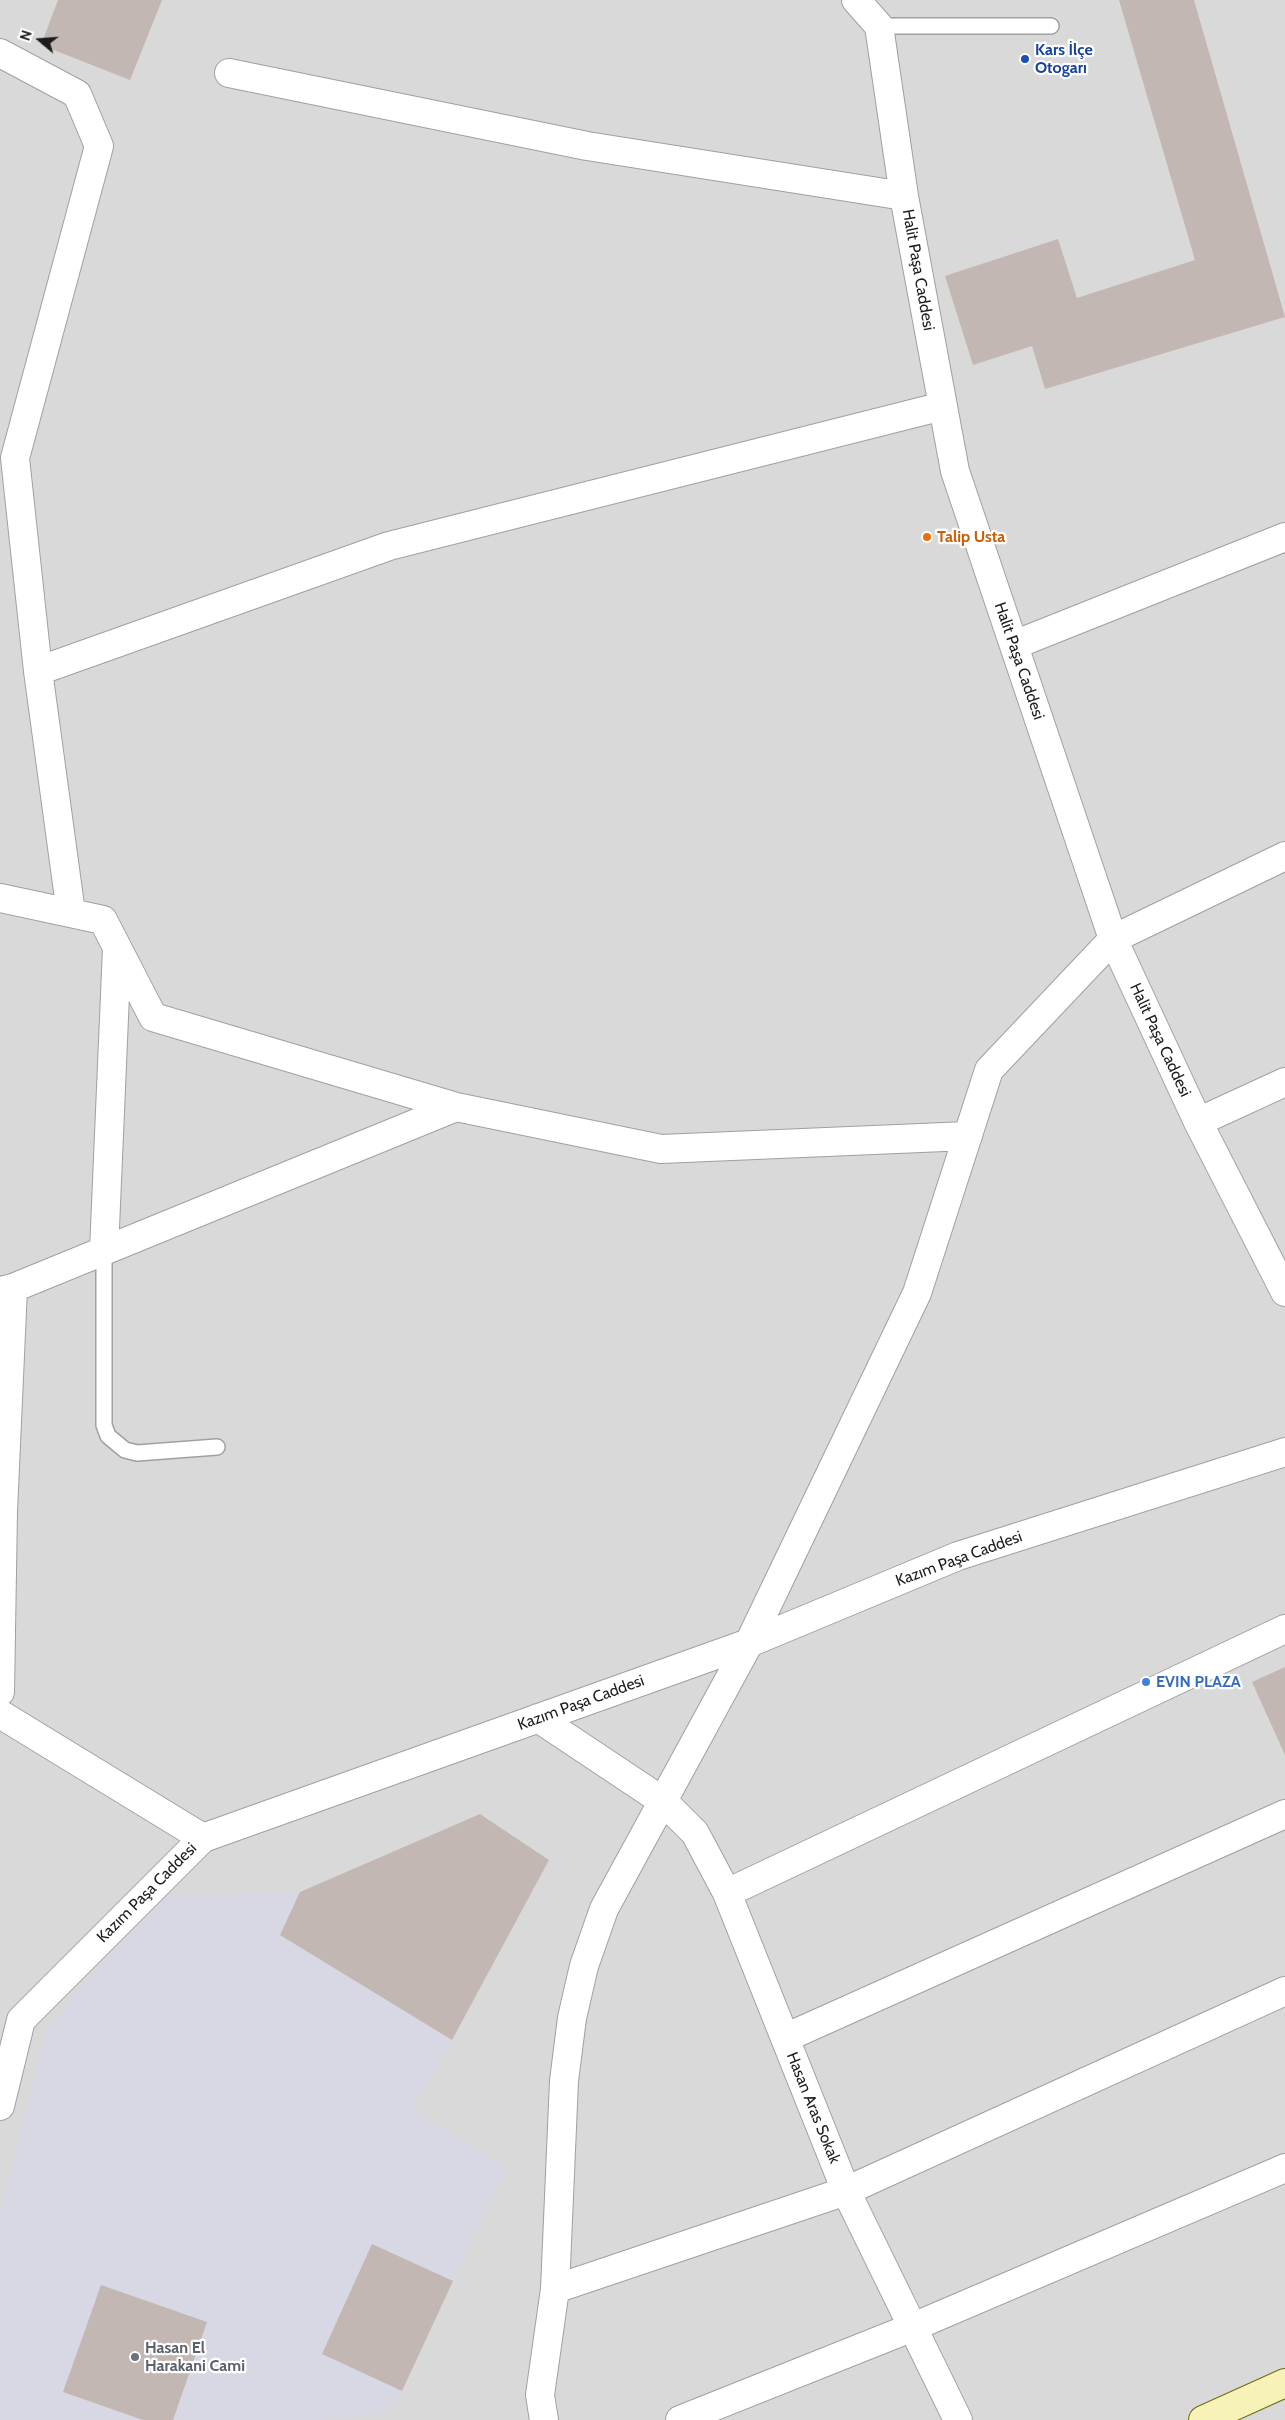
<!DOCTYPE html>
<meta charset="utf-8">
<style>
body{margin:0}
#map{position:relative;width:1285px;height:2420px;overflow:hidden;background:#ede8e2;font-family:Cabin,sans-serif}
canvas{display:block}
.north{position:absolute;left:15px;top:15px;width:50px;height:50px;-webkit-text-stroke:4px #fff;paint-order:stroke;rotate:288deg;font-size:14px;font-weight:700;line-height:20px;text-align:center;color:#1c1c1c}
.north::after{content:'';display:block;margin:auto;width:18px;height:22px;background:#1c1c1c;clip-path:polygon(50% 0,100% 100%,50% 72%,0 100%)}
</style>
<div id="map">
<canvas width="1285" height="2420"></canvas>
<div class="north">N</div>
</div>
<script>
const c = document.querySelector('canvas').getContext('2d');
c.lineJoin = 'round';
function paint(path, color) { c.fillStyle = color; c.fill(path, 'evenodd'); }
const toPath = rows => new Path2D(rows.map(r => 'M' + r).join(''));
function trace(path, color, width, dash) { c.strokeStyle = color; c.lineWidth = width; c.lineCap = dash ? 'butt' : 'round'; c.setLineDash(dash || []); c.stroke(path); }
function label(font, color, halo, rows, align = 'center') {
  c.font = font + ' Cabin,sans-serif'; c.lineWidth = 4.5; c.setLineDash([]); c.textBaseline = 'middle'; c.strokeStyle = halo; c.fillStyle = color; for (const [text, x, y, turn = 0] of rows) {
    c.save(); c.translate(x, y); c.rotate((+turn || 0) * Math.PI / 180); c.textAlign = isNaN(turn) ? turn : align; if (halo) c.strokeText(text, 0, 0); c.fillText(text, 0, 0); c.restore();
  }
}
paint(toPath([
 [0,0,1285,0,1285,2420,0,2420]
]), '#dad9da');
paint(toPath([
 [300,1892,280,1935,452,2040,412,2110,506,2167,453,2281,372,2244,322,2354,402,2391,391,2412,321,2420,173,2420,207,2322,101,2285,64,2392,143,2420,0,2420,0,2213,47,2030,158,1897]
]), '#d7d8e3');
paint(toPath([
 [58,0,162,0,130,80,41,45],
 [1119,0,1194,0,1285,317,1045,389,1032,346,973,365,945,276,1058,239,1077,298,1195,260],
 [1285,1667,1285,1755,1252,1682],
 [480,1814,549,1860,452,2040,280,1935,300,1892],
 [372,2244,453,2281,402,2391,322,2354],
 [101,2285,207,2322,173,2420,143,2420,63,2392]
]), '#c2b7b2');
const lane = toPath([
 [879,26,1051,26],
 [104,1251,104,1425,108,1436,125,1450,137,1453,217,1447]
]);
const street = toPath([
 [856,0,879,26,904,196,955,471,1113,939,1198,1122,1285,1292],
 [0,53,77,94,99,146,15,458,38,671,71,913],
 [229,73,587,146,904,196],
 [1014,645,1285,537],
 [38,671,389,546,943,406],
 [0,898,103,920,153,1017,456,1107,661,1149,968,1136],
 [1198,1122,1285,1082],
 [104,1251,117,948],
 [0,1291,13,1288,456,1107],
 [0,1692,3,1511,13,1288],
 [0,1714,203,1838],
 [538,1718,664,1802,695,1833,727,1893,846,2191,958,2420],
 [727,1893,1285,1629],
 [785,2038,1285,1814],
 [0,2106,21,2020,203,1838,749,1643,958,1556,1285,1452],
 [555,2289,846,2191,1285,1991],
 [544,2420,540,2395,555,2289,564,2081,572,2018,584,1966,604,1909,749,1643,917,1293,989,1070,1113,939,1285,856],
 [680,2420,913,2327,1285,2168]
]);
const secondary = toPath([
 [1203,2420,1285,2383]
]);
trace(lane, '#a0a0a0', 18);
trace(street, '#a0a0a0', 30);
trace(secondary, '#6e6c08', 30);
trace(lane, '#fff', 15);
trace(street, '#fff', 28);
trace(secondary, '#f7f2b7', 28);
for (const [x, y, r, color] of [
 [1025,59,5,"#1a4fb4"],
 [927,537,5,"#e8710a"],
 [1146,1682,5,"#3f7fe0"],
 [135,2357,5,"#6b7280"]
]) { const dot = new Path2D(); dot.arc(x, y, r, 0, 2 * Math.PI); c.fillStyle = color; c.fill(dot); trace(dot, '#fff', 2); }
label('bold 16px', '#164399', '#fff', [
 ["Kars İlçe",1035,50],
 ["Otogarı",1035,68]
], 'left');
label('16px', '#1c1c1c', '#fff', [
 ["Halit Paşa Caddesi",918,270,80],
 ["Halit Paşa Caddesi",1019,661,71],
 ["Halit Paşa Caddesi",1160,1040,65],
 ["Kazım Paşa Caddesi",959,1559,-20],
 ["Kazım Paşa Caddesi",581,1703,-20],
 ["Kazım Paşa Caddesi",147,1893,-45],
 ["Hasan Aras Sokak",813,2108,68]
]);
label('bold 16px', '#c56008', '#fff', [
 ["Talip Usta",937,537]
], 'left');
label('bold 16px', '#366cbe', '#fff', [
 ["EVIN PLAZA",1156,1682]
], 'left');
label('bold 16px', '#5b616d', '#fff', [
 ["Hasan El",145,2348],
 ["Harakani Cami",145,2366]
], 'left');
</script>
